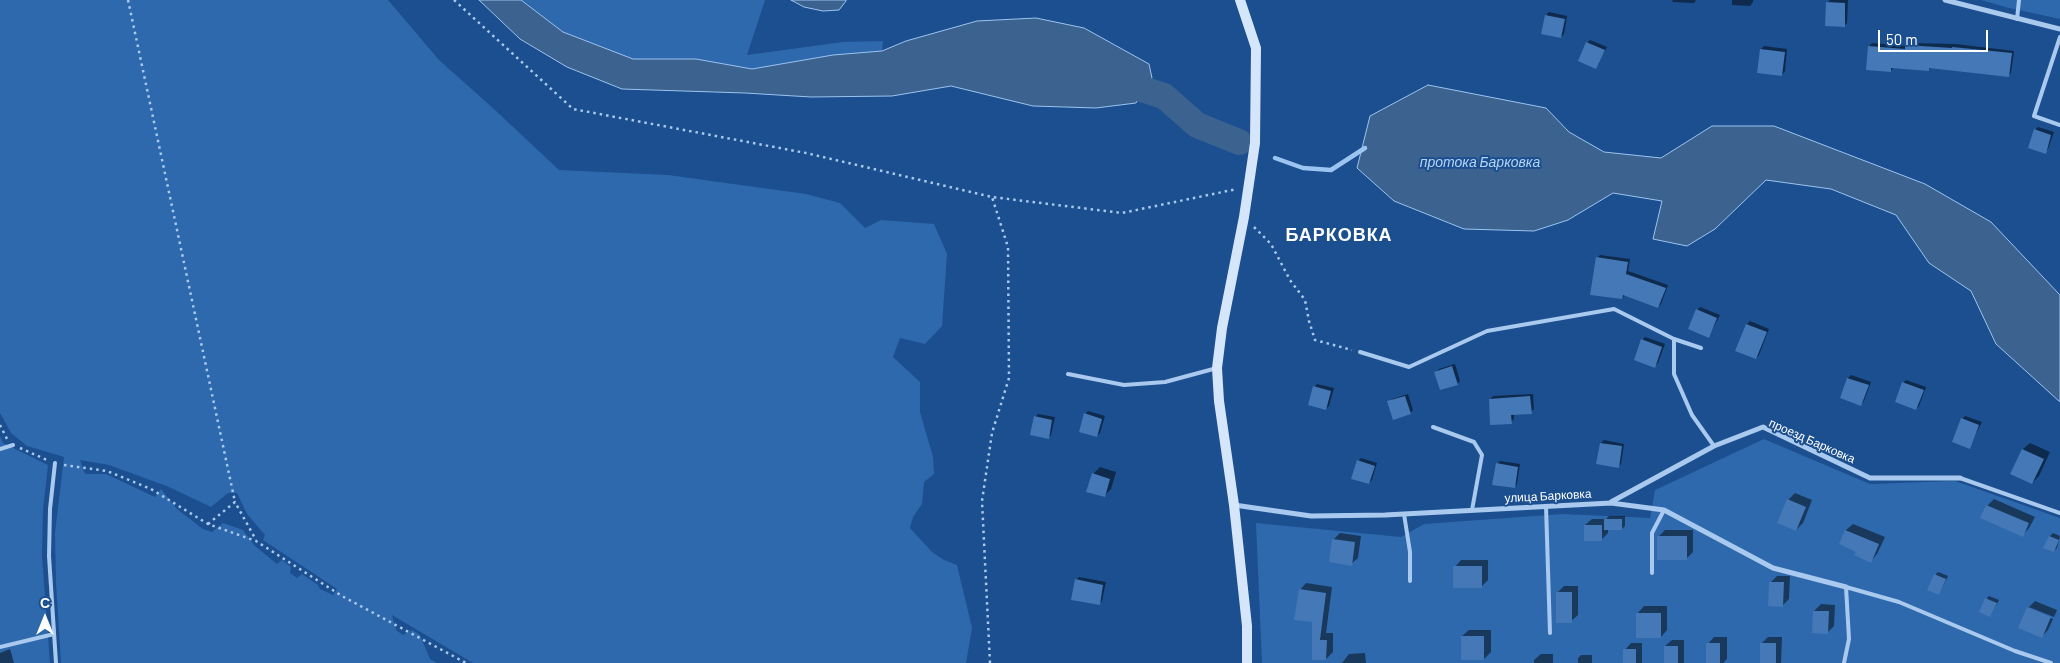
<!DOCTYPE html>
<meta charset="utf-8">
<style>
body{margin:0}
#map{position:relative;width:2060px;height:663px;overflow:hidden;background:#1b4f8f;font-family:Barlow,sans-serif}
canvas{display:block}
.north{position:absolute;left:20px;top:593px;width:50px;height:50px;-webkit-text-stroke:4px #1b4f8f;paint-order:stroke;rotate:0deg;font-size:14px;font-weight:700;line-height:20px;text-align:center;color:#fff}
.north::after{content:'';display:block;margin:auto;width:18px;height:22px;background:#fff;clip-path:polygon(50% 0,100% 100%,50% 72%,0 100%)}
.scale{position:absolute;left:1878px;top:30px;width:110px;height:22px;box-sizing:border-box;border:2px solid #fff;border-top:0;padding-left:6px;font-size:15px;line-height:18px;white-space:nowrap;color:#fff;-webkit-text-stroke:4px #1b4f8f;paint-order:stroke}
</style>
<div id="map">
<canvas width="2060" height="663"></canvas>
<div class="north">С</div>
<div class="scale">50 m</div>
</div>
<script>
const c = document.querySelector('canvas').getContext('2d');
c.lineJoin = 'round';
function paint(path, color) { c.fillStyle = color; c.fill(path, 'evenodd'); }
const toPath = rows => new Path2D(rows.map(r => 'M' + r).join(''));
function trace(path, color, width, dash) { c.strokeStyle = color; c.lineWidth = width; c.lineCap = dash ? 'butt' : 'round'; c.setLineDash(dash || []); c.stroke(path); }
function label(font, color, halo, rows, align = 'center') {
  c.font = font + ' Barlow,sans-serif'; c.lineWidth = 4; c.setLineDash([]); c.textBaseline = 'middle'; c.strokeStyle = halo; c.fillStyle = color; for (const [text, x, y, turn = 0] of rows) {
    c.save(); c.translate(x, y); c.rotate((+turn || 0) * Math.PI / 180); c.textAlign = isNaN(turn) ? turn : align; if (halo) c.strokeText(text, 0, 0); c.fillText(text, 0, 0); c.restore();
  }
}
paint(toPath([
 [0,0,388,0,439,60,495,110,559,170,668,175,806,194,840,203,865,228,881,220,934,224,947,254,942,326,925,344,900,338,893,357,920,382,920,412,933,457,934,474,924,482,922,504,913,517,910,528,932,552,944,560,957,565,972,628,966,663,473,663,392,615,396,630,403,635,412,630,420,635,430,659,437,663,61,663,56,583,55,533,64,457,27,446,11,433,0,413],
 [80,460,109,465,169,487,211,507,228,493,237,493,247,514,265,535,263,540,337,589,333,595,320,589,318,585,302,574,297,578,290,573,291,567,282,560,277,564,255,546,243,530,223,523,212,532,203,529,177,509,161,489,155,497,106,474,85,474],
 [521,0,765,0,747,55,843,42,883,41,882,51,833,55,752,69,696,59,633,59,563,32],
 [1981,0,2060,0,2060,19,2009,8],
 [0,436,3,443,48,465,43,510,42,556,50,663,0,663],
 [1764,439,1870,484,1955,481,2060,518,2060,663,1262,663,1256,523,1401,537,1424,524,1562,514,1650,518,1655,490]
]), '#2e69ad');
const water = toPath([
 [479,0,521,0,563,32,633,59,696,59,752,69,833,55,882,51,906,41,977,21,1036,18,1084,28,1149,64,1152,78,1136,103,1096,108,1033,106,951,86,892,96,811,97,745,93,622,89,567,67,520,39,479,0],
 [791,0,846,0,846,1,839,10,823,11,804,7,791,0],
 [1428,85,1546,108,1569,132,1604,152,1661,158,1712,126,1774,126,1925,184,1991,222,2060,295,2060,402,1996,344,1971,291,1929,263,1896,215,1831,189,1766,180,1715,229,1687,246,1653,239,1662,201,1613,193,1568,220,1534,231,1464,229,1394,201,1357,168,1370,116,1428,85]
]);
paint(water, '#3c6290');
trace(water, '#9cc4f0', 1);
paint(toPath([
 [1673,0,1696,0,1694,3,1672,2],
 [1732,0,1753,0,1753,2,1750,6,1732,5],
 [1830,0,1848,0,1847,23,1844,26,1827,3],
 [1549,12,1567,16,1564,34,1561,37,1546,15],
 [1590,40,1607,47,1596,67,1587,43],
 [1872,43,1906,46,1910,43,1956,44,2014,51,2011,73,2008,76,1931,67,1928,70,1894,67,1891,71,1869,46],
 [1764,46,1787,49,1785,71,1782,75,1761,49],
 [2038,127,2054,132,2048,149,2045,152,2035,130],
 [1600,255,1630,259,1628,271,1668,285,1661,304,1658,307,1625,295,1622,298,1597,258],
 [1700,307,1720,315,1709,336,1697,310],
 [1750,321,1769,329,1759,355,1756,358,1737,351,1747,324],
 [1645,337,1665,344,1658,363,1655,366,1642,340],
 [1455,364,1460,381,1457,384,1436,372,1439,369],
 [1851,375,1871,382,1864,401,1861,404,1841,397,1848,378],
 [1906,380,1926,387,1919,406,1916,409,1903,383],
 [1317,384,1334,388,1329,406,1326,409,1314,387],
 [1408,394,1413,410,1410,413,1389,402,1392,399],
 [1533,394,1534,409,1531,412,1514,413,1514,419,1511,422,1490,399,1493,396],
 [1088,411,1105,416,1100,433,1097,436,1085,414],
 [1038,414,1055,417,1051,435,1048,438,1035,417],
 [1965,416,1982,422,1969,447,1962,419],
 [1604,440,1624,444,1621,464,1618,467,1601,443],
 [2030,443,2050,452,2039,476,2032,483,2012,474,2023,449],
 [1361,458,1377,463,1372,480,1369,483,1358,461],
 [1500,461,1520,464,1517,484,1514,487,1497,464],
 [1100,467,1116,472,1111,489,1104,496,1093,474],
 [1795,493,1812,500,1803,523,1796,530,1788,500],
 [1994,499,2035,517,2029,528,2023,535,1987,506],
 [1609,516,1625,516,1625,526,1622,529,1608,529,1608,533,1601,540,1585,525,1592,519,1606,519],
 [1853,524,1885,537,1877,554,1871,561,1857,551,1840,544,1846,530],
 [1665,530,1693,530,1693,552,1686,559,1658,537],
 [1340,533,1361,536,1358,558,1351,564,1333,540],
 [2053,533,2060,536,2057,548,2054,551,2050,536],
 [1461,560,1488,560,1488,580,1481,587,1455,567],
 [1938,572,1948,576,1939,594,1935,575],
 [1777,576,1790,576,1789,599,1782,606,1771,582],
 [1079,577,1106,582,1102,601,1099,604,1076,580],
 [1306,583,1332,587,1326,633,1333,633,1333,652,1326,659,1300,590],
 [1564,586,1578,586,1578,615,1571,621,1557,593],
 [1989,596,1999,600,1990,616,1986,599],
 [2035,601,2057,610,2054,617,2029,607,2029,609,2053,619,2048,630,2042,636,2028,608],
 [1821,604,1835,605,1834,626,1828,632,1814,611],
 [1644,606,1667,606,1667,630,1661,637,1638,613],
 [1469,630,1491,630,1491,652,1484,659,1462,636],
 [1714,637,1727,637,1727,659,1723,663,1708,663,1708,644],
 [1768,637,1782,637,1781,663,1761,663,1761,644],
 [1672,640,1684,640,1684,663,1665,663,1665,646],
 [1631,643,1642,643,1642,663,1625,663,1625,650],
 [10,649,14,663,0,663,0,653],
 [1365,653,1366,663,1342,663,1349,654],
 [1541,654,1553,654,1553,663,1534,663,1534,660],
 [1581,655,1592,655,1592,663,1578,663,1578,658]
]), '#0007');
trace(toPath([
 [1275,158,1303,168,1331,170,1365,148]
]), '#9cc4f0', 4.5);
trace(toPath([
 [1110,79,1164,96,1197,125,1239,142]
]), '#3c6290', 26);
paint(toPath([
 [1826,2,1845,3,1845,27,1825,26],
 [1545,15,1565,19,1561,38,1541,34],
 [1586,42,1605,50,1596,69,1578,61],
 [1905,45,1952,48,1952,47,2012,53,2009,77,1929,68,1929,71,1891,68,1891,72,1866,70,1868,46,1905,49],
 [1760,49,1785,52,1782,76,1757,73],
 [2034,129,2051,135,2046,154,2028,148],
 [1596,257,1628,262,1626,274,1666,288,1658,308,1623,295,1622,299,1590,295],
 [1696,309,1717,318,1709,338,1688,329],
 [1746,324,1767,332,1756,359,1735,351],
 [1641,339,1662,347,1655,368,1634,360],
 [1452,366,1458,385,1440,390,1434,372],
 [1847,378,1869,385,1861,406,1840,398],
 [1902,382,1924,390,1916,410,1895,402],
 [1313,386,1331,391,1326,410,1308,405],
 [1405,396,1411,414,1393,420,1387,401],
 [1530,396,1532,414,1511,415,1512,424,1490,425,1489,399],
 [1084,413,1102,419,1097,437,1079,432],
 [1034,416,1052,420,1049,439,1030,435],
 [1961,418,1979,425,1970,449,1952,442],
 [1600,443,1622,446,1619,468,1596,464],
 [2022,449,2044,459,2032,484,2010,474],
 [1357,460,1375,466,1369,484,1351,479],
 [1496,463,1518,467,1515,488,1492,485],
 [1092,473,1110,479,1105,497,1086,492],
 [1787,499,1806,507,1796,531,1777,523],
 [1986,505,2029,523,2023,537,1980,518],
 [1604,519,1622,519,1622,530,1604,530],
 [1584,525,1602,525,1602,541,1584,541],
 [1845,530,1879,544,1871,563,1854,555,1856,552,1839,544],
 [1657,536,1687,536,1687,560,1657,560],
 [2049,536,2059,540,2054,552,2043,548],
 [1332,539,1355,542,1352,566,1329,562],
 [1453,566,1482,566,1482,588,1453,588],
 [1934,574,1946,579,1939,595,1927,590],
 [1075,579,1103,585,1100,605,1071,600],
 [1769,582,1784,582,1783,607,1768,606],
 [1299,589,1326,593,1320,640,1327,640,1326,660,1312,660,1312,622,1294,620],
 [1556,592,1572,592,1572,623,1556,623],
 [1985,598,1997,603,1990,617,1979,612],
 [2027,607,2051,617,2042,638,2018,628],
 [1813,611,1829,611,1828,634,1812,633],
 [1636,613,1661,613,1661,638,1636,638],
 [1461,636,1484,636,1484,660,1461,660],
 [1706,643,1720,643,1720,663,1706,663],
 [1760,643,1776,643,1776,663,1760,663],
 [1664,646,1678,646,1678,663,1664,663],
 [1623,649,1636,649,1636,663,1623,663]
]), '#4478b7');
trace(toPath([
 [128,0,235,502],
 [454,0,573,109,806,153,992,197,1122,213,1237,189],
 [1254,227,1271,244,1290,280,1305,300,1309,321,1315,340,1352,350],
 [0,425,7,439],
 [20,448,47,460],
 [64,465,107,471,151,489,208,524,256,541,342,596,466,663],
 [208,524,235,502,256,540],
 [990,663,982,501,992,433,1009,378,1008,247,992,197]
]), '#a9c9ee', 2.5, [2.5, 4]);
trace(toPath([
 [2017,19,2019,0],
 [2060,37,2034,116,2060,125],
 [1674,339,1674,374,1692,415,1714,446],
 [1360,352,1409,367,1487,331,1614,309,1674,339,1701,348],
 [1068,374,1124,385,1165,382,1217,368],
 [1433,427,1474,442,1482,455,1472,510],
 [0,449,13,445],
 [55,463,50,509,49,556,56,663],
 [1960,478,2060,513],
 [1546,506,1550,633],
 [1404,514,1410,552,1410,581],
 [1652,573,1652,533,1664,510],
 [0,647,54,634],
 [1844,663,1849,639,1846,587,1899,602,2015,651,2051,663]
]), '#a9c9ee', 4);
trace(toPath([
 [1945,0,2060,29],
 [1611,502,1714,446,1763,427,1870,478,1960,478],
 [1234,505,1311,516,1385,515,1611,503,1664,510,1773,568,1846,587]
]), '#a9c9ee', 5);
trace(toPath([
 [1240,0,1256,48,1255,143,1244,217,1222,328,1217,368,1219,401,1234,505,1247,626,1247,663]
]), '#d6e6fa', 10);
label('12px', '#fff', '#1b4f8f', [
 ["проезд Барковка",1812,441,24],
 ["улица Барковка",1548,496,-3]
]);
label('italic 14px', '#b5d3f5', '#1b4f8f', [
 ["протока Барковка",1480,162]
]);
c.letterSpacing = '1px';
label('bold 18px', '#fff', '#1b4f8f', [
 ["БАРКОВКА",1339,235]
]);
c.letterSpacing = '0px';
</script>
